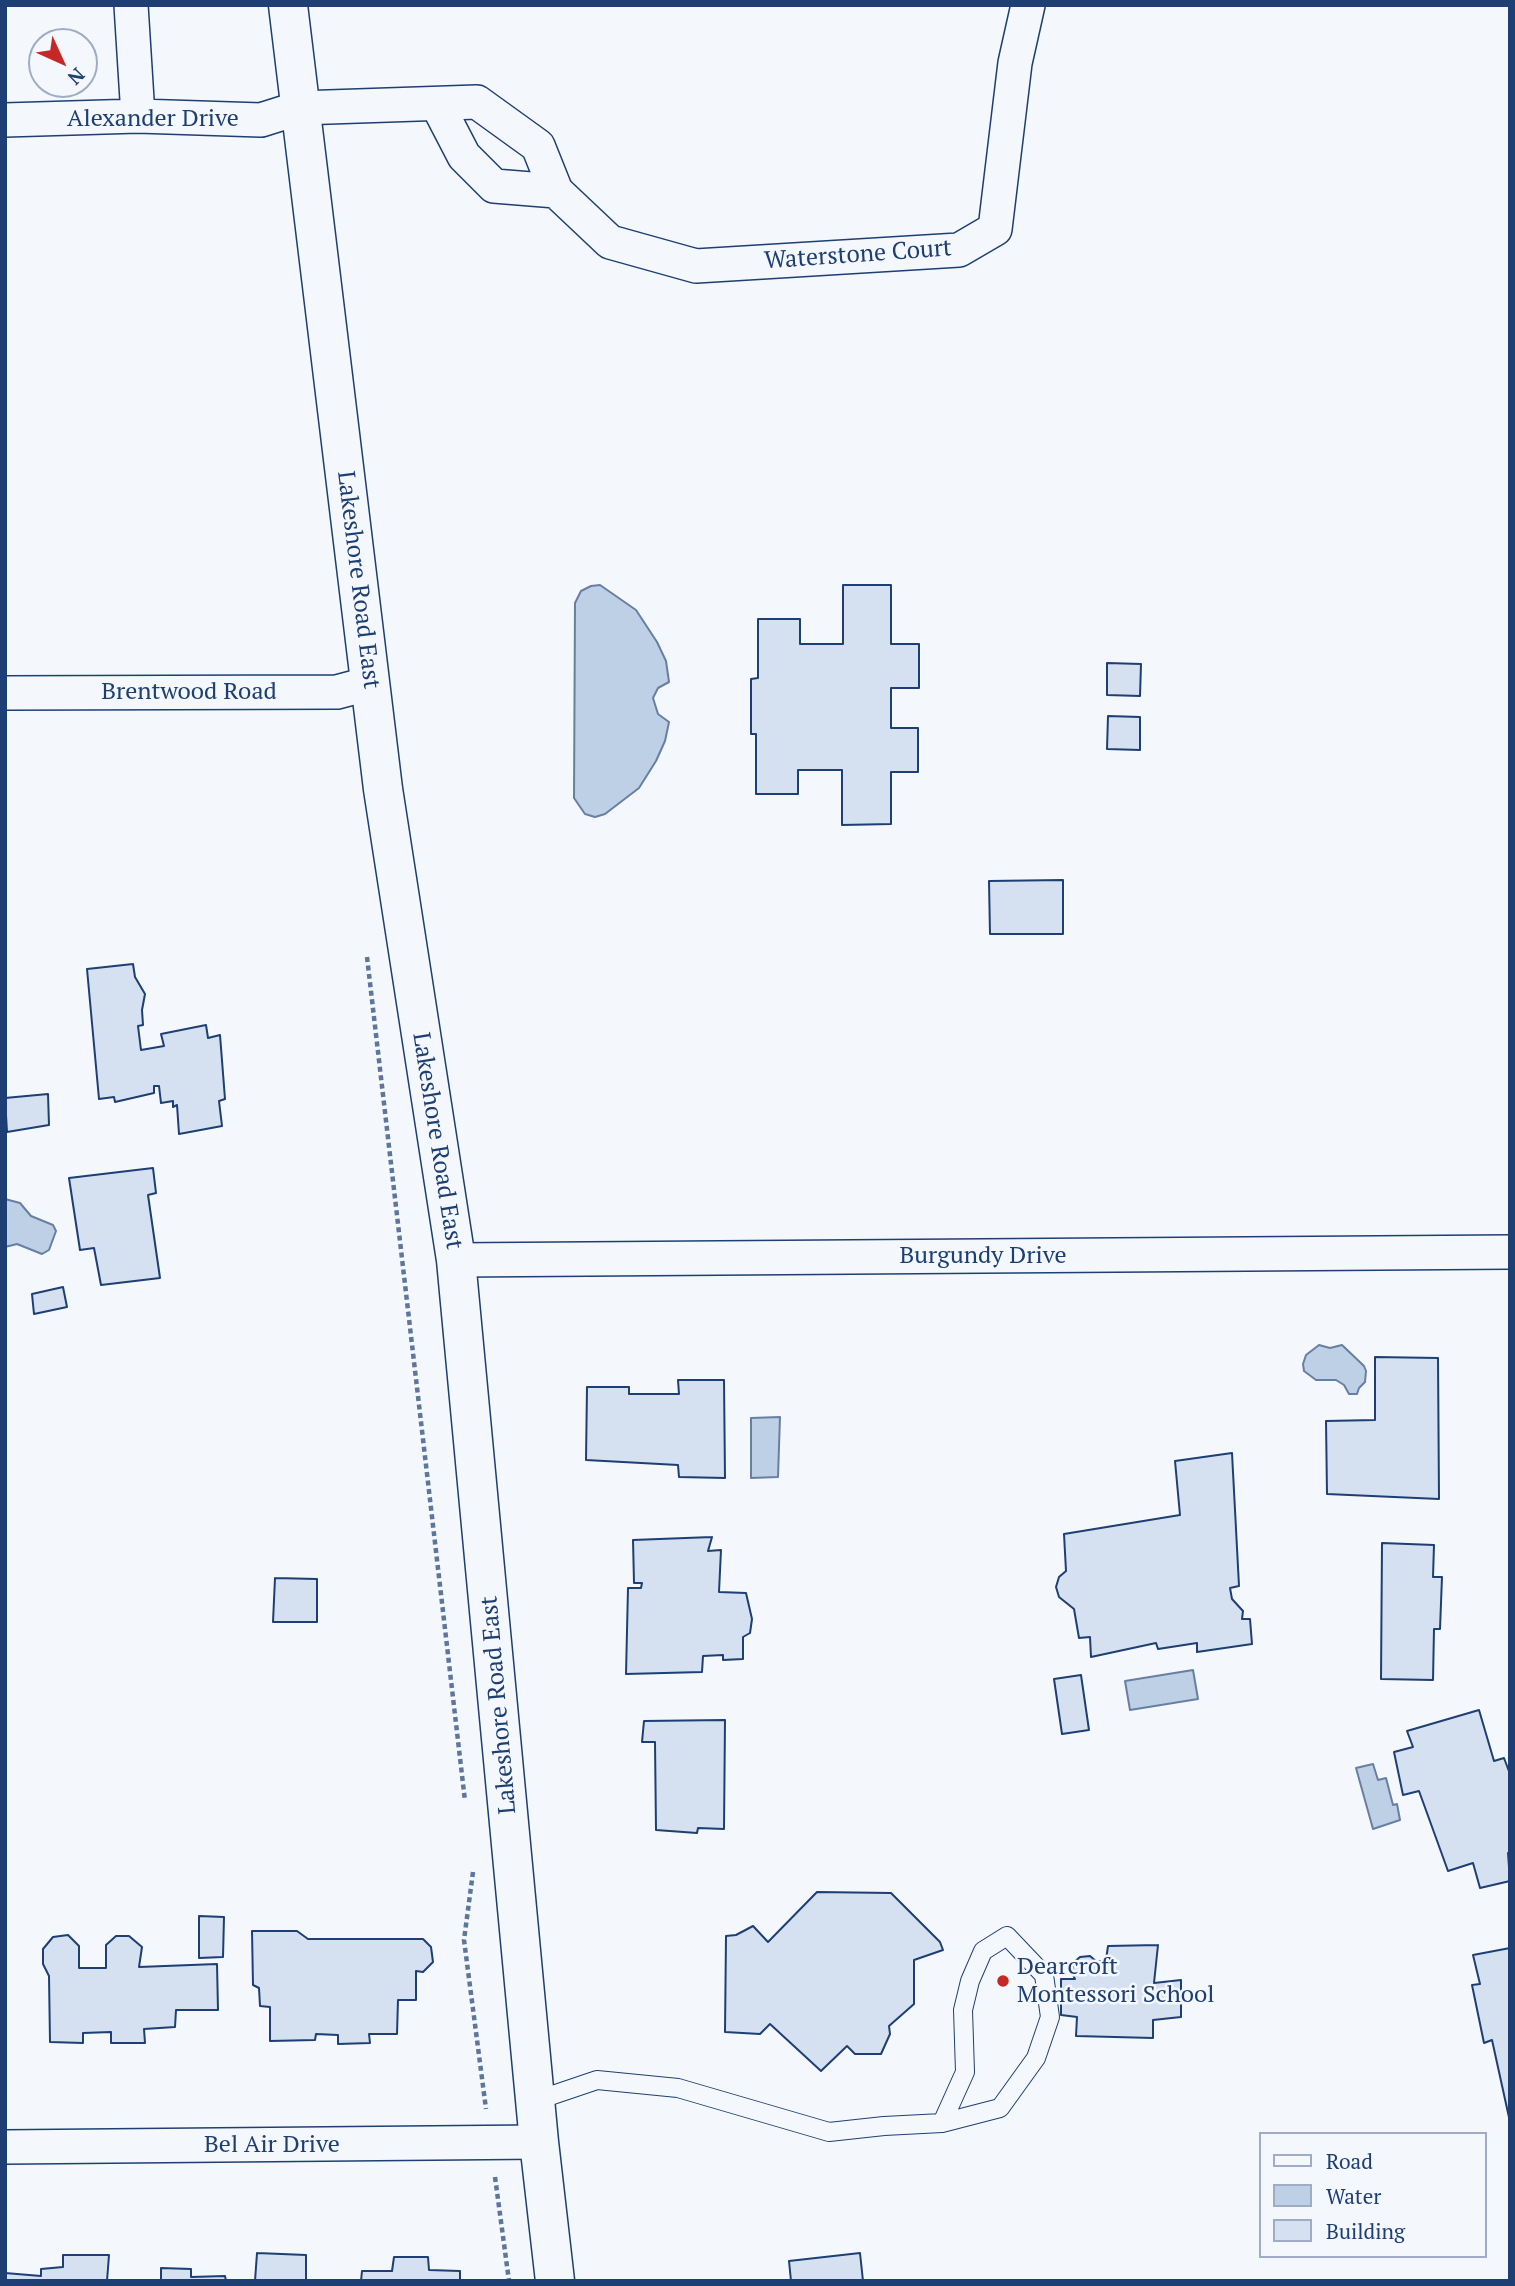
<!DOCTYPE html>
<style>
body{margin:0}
#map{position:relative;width:1515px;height:2286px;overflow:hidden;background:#f4f7fb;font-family:"PT Serif",serif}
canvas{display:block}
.frame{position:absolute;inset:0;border:7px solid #1d3f73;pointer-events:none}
.legend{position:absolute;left:1259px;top:2132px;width:228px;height:126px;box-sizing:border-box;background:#f4f7fb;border:2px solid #9eadc5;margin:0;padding:9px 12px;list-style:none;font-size:21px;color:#1d3f73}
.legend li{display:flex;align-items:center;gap:14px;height:35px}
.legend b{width:35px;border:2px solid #9eadc5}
.north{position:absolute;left:28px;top:28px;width:70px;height:70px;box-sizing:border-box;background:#f4f7fb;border:2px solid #9eadc5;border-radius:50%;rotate:135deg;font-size:19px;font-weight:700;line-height:28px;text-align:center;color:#1d3f73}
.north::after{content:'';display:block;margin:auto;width:24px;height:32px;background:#c62828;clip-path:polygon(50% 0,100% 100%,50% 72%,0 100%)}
</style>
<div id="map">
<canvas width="1515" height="2286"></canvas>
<div class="frame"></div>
<ul class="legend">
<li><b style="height:9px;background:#f4f7fb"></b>Road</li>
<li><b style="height:19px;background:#bed0e5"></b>Water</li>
<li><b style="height:19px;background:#d5e0f0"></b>Building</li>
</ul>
<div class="north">N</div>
</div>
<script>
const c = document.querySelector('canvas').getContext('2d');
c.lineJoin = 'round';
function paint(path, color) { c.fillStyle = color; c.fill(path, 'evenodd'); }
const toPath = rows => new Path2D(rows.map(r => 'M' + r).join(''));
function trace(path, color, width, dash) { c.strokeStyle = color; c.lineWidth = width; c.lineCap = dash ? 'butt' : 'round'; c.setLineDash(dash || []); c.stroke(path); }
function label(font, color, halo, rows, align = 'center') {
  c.font = font + ' "PT Serif",serif'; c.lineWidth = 5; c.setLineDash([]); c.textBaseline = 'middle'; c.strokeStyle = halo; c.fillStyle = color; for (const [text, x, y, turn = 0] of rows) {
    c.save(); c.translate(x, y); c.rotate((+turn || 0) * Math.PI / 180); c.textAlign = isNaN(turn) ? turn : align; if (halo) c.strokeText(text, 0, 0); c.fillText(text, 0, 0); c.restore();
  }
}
const water = toPath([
 [600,585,636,610,657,642,666,661,669,682,658,688,653,698,658,714,669,722,665,741,656,761,639,788,605,814,595,817,585,814,574,798,575,603,581,591,591,586,600,585],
 [5,1199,20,1203,31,1216,53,1225,56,1231,49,1250,42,1254,17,1244,5,1247,5,1199],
 [1319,1345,1330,1348,1342,1345,1364,1366,1366,1371,1365,1382,1359,1388,1357,1394,1349,1394,1344,1385,1336,1380,1316,1380,1304,1371,1303,1364,1306,1355,1319,1345],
 [780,1417,778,1477,751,1478,751,1418,780,1417],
 [1193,1670,1198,1699,1130,1710,1125,1681,1193,1670],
 [1373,1764,1378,1780,1386,1778,1393,1805,1397,1804,1400,1820,1373,1829,1356,1768,1373,1764]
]);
paint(water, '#bed0e5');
trace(water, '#687fa3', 2);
const building = toPath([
 [843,585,891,585,891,644,919,644,919,688,891,688,891,728,918,728,918,772,891,772,891,824,842,825,842,770,798,770,798,794,756,794,756,734,751,734,751,679,758,678,758,619,800,619,800,644,843,644,843,585],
 [1107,663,1141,664,1140,696,1107,695,1107,663],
 [1108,716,1140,717,1140,750,1107,749,1108,716],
 [1063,880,1063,934,990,934,989,881,1063,880],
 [133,964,135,977,145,994,142,1010,143,1025,138,1026,141,1050,164,1046,161,1034,206,1025,208,1038,220,1035,225,1099,219,1101,222,1126,179,1134,177,1105,173,1107,173,1101,161,1103,159,1086,154,1086,154,1093,115,1102,114,1097,99,1099,87,969,133,964],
 [48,1094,49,1125,7,1132,5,1098,48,1094],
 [153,1168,156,1193,148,1195,160,1278,101,1285,94,1248,80,1250,69,1178,153,1168],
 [63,1287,67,1307,34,1314,32,1294,63,1287],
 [1375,1357,1438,1358,1439,1499,1327,1494,1326,1421,1375,1420,1375,1357],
 [678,1380,724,1380,725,1478,679,1477,678,1465,586,1460,587,1387,629,1387,629,1394,679,1394,678,1380],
 [1232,1453,1239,1586,1230,1588,1232,1599,1243,1611,1242,1619,1250,1619,1252,1644,1197,1652,1197,1643,1158,1649,1156,1643,1091,1657,1090,1637,1079,1638,1074,1609,1059,1597,1056,1587,1059,1577,1066,1571,1064,1534,1180,1515,1175,1461,1232,1453],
 [712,1537,708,1551,721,1550,719,1592,746,1593,752,1619,750,1633,743,1637,743,1659,723,1660,723,1655,703,1656,702,1672,626,1674,628,1588,641,1588,642,1583,634,1583,633,1540,712,1537],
 [1382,1543,1434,1545,1433,1577,1442,1577,1440,1629,1434,1629,1433,1680,1381,1679,1382,1543],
 [275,1578,317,1579,317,1622,273,1622,275,1578],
 [1081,1675,1089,1730,1062,1734,1054,1679,1081,1675],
 [1479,1710,1494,1761,1504,1758,1510,1774,1510,1853,1508,1853,1510,1881,1480,1888,1473,1863,1448,1871,1419,1791,1403,1795,1394,1752,1413,1747,1407,1731,1479,1710],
 [725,1720,724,1829,698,1828,697,1833,656,1830,655,1742,642,1742,644,1721,725,1720],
 [817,1892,891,1893,940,1942,943,1950,914,1960,914,2004,889,2026,890,2034,881,2054,855,2054,847,2046,821,2071,770,2024,760,2034,725,2032,726,1936,736,1935,753,1926,768,1942,817,1892],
 [199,1916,224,1917,223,1957,199,1958,199,1916],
 [252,1931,297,1931,308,1939,423,1939,431,1947,433,1962,423,1972,416,1971,416,2000,398,2000,397,2034,369,2034,370,2043,338,2044,338,2035,316,2034,315,2040,270,2041,270,2007,260,2006,259,1988,253,1985,252,1931],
 [68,1935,79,1946,79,1968,106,1968,106,1945,116,1936,129,1936,142,1947,139,1967,217,1964,218,2010,176,2010,175,2027,144,2029,145,2043,111,2043,111,2032,83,2033,83,2043,50,2042,49,1976,43,1964,43,1949,53,1937,68,1935],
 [1158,1945,1154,1983,1181,1980,1181,2017,1153,2020,1153,2038,1076,2036,1077,2017,1061,2015,1061,1979,1075,1979,1072,1973,1073,1963,1080,1957,1090,1956,1097,1962,1106,1960,1108,1946,1158,1945],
 [1510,1948,1510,2122,1492,2040,1484,2043,1472,1985,1480,1984,1473,1955,1510,1948],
 [257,2253,306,2255,306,2281,255,2281,257,2253],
 [860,2253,863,2281,791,2281,789,2261,860,2253],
 [63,2255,109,2255,107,2281,5,2281,5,2273,41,2276,41,2269,63,2267,63,2255],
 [394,2257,428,2257,429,2270,460,2271,460,2281,361,2281,362,2271,392,2271,394,2257],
 [161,2268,191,2269,191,2277,225,2276,226,2281,161,2281,161,2268]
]);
paint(building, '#d5e0f0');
trace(building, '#1d3f73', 2);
const service = toPath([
 [535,2101,597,2080,678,2088,829,2132,884,2126,942,2123,1000,2108,1036,2058,1050,2017,1044,1975,1007,1936,983,1951,970,1981,963,2010,965,2072,942,2123]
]);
const minor = toPath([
 [131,5,138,116],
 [437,104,464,156,494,186,556,191],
 [5,120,138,116,261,120,299,108,477,102,538,146,556,191,610,242,696,266,959,250,995,229,1015,63,1028,5],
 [5,693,337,692,371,683],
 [456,1260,1510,1252],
 [5,2147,539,2142]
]);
const primary = toPath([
 [288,5,383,789,456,1260,539,2142,555,2281]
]);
trace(service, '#1d3f73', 20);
trace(minor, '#1d3f73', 36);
trace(primary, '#1d3f73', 41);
trace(toPath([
 [367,957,465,1801],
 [473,1872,464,1940,486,2109],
 [495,2177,509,2281]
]), '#5e769c', 4.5, [5, 3.5]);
trace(service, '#f4f7fb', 18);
trace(minor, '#f4f7fb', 33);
trace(primary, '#f4f7fb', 38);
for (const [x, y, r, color] of [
 [1003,1981,7,"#c62828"]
]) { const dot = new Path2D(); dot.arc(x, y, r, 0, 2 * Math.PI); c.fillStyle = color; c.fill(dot); trace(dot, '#f4f7fb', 2.5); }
label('24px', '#1d3f73', '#f4f7fb', [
 ["Alexander Drive",153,119],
 ["Waterstone Court",858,255,-4],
 ["Lakeshore Road East",358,580,83],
 ["Brentwood Road",189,692],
 ["Lakeshore Road East",437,1141,81],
 ["Burgundy Drive",983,1256],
 ["Lakeshore Road East",499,1705,-95],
 ["Bel Air Drive",272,2145]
]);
label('24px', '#1d3f73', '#f4f7fb', [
 ["Dearcroft",1017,1967],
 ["Montessori School",1017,1995]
], 'left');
</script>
